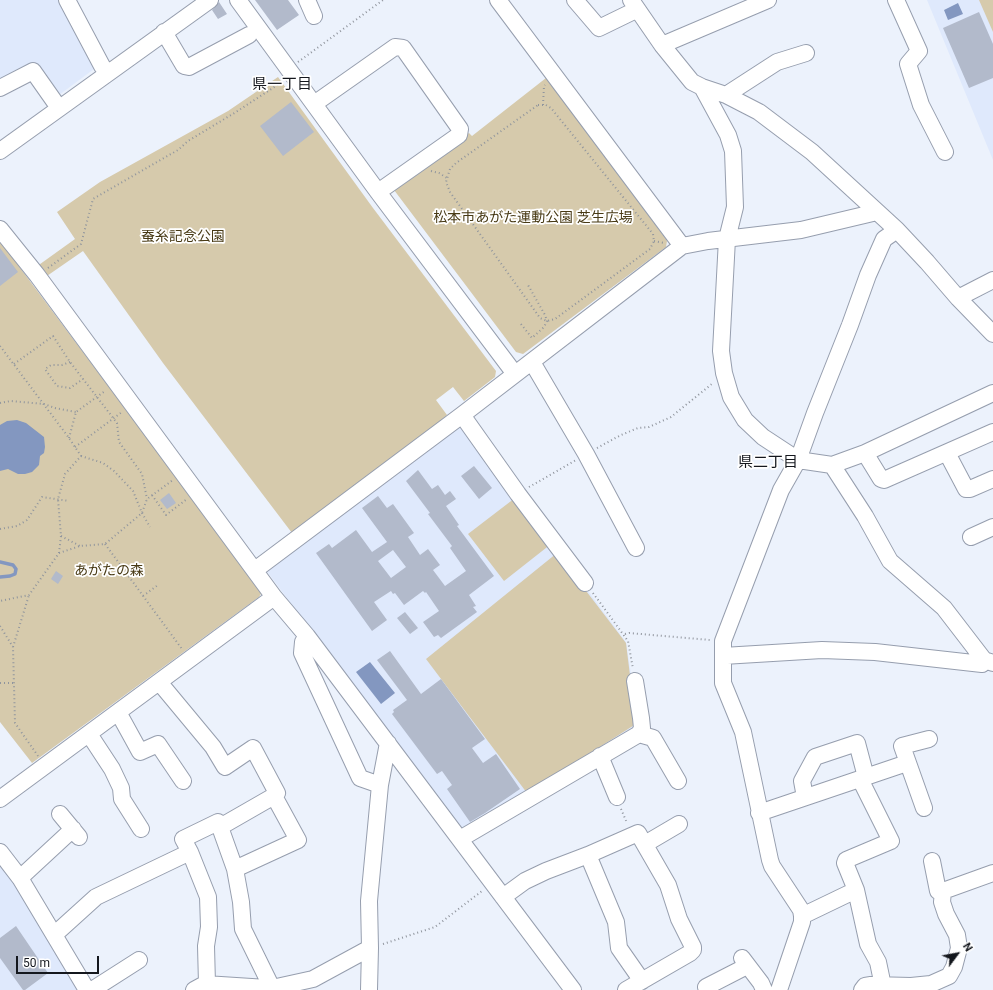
<!DOCTYPE html>
<meta charset="utf-8">
<style>
body{margin:0}
#map{position:relative;width:993px;height:990px;overflow:hidden;background:#ecf2fc;font-family:Roboto,sans-serif}
canvas{display:block}
.north{position:absolute;left:937px;top:934px;width:40px;height:40px;-webkit-text-stroke:3px #fff;paint-order:stroke;rotate:58deg;font-size:11px;font-weight:700;line-height:16px;text-align:center;color:#14171d}
.north::after{content:'';display:block;margin:auto;width:14px;height:18px;background:#14171d;clip-path:polygon(50% 0,100% 100%,50% 72%,0 100%)}
.scale{position:absolute;left:16px;top:956px;width:83px;height:18px;box-sizing:border-box;border:2px solid #14171d;border-top:0;padding-left:5px;font-size:12px;line-height:14px;white-space:nowrap;color:#14171d;-webkit-text-stroke:3px #fff;paint-order:stroke}
</style>
<div id="map">
<canvas width="993" height="990"></canvas>
<div class="north">N</div>
<div class="scale">50 m</div>
</div>
<script>
const c = document.querySelector('canvas').getContext('2d');
c.lineJoin = 'round';
function paint(path, color) { c.fillStyle = color; c.fill(path, 'evenodd'); }
const toPath = rows => new Path2D(rows.map(r => 'M' + r).join(''));
function trace(path, color, width, dash) { c.strokeStyle = color; c.lineWidth = width; c.lineCap = dash ? 'butt' : 'round'; c.setLineDash(dash || []); c.stroke(path); }
function label(font, color, halo, rows, align = 'center') {
  c.font = font + ' Roboto,"Noto Sans JP",sans-serif'; c.lineWidth = 3.5; c.setLineDash([]); c.textBaseline = 'middle'; c.strokeStyle = halo; c.fillStyle = color; for (const [text, x, y, turn = 0] of rows) {
    c.save(); c.translate(x, y); c.rotate((+turn || 0) * Math.PI / 180); c.textAlign = isNaN(turn) ? turn : align; if (halo) c.strokeText(text, 0, 0); c.fillText(text, 0, 0); c.restore();
  }
}
paint(toPath([
 [0,0,64,0,98,66,55,98,34,66,0,84],
 [927,0,993,0,993,160],
 [464,424,626,642,639,724,636,731,460,832,266,570],
 [0,864,20,891,82,990,0,990]
]), '#dfe9fc');
paint(toPath([
 [979,0,993,0,993,32],
 [278,77,373,208,496,371,495,377,464,401,453,387,436,400,447,415,420,438,292,533,163,363,83,251,44,278,36,267,75,239,57,212,100,182,228,111],
 [546,78,666,239,667,241,666,247,523,354,516,352,391,186,469,133,472,136],
 [0,241,262,592,259,597,32,763,0,722],
 [515,498,551,544,504,581,468,534],
 [557,553,626,643,636,724,527,793,426,659]
]), '#d6caac');
paint(toPath([
 [958,3,963,14,948,20,944,10],
 [17,420,26,423,44,437,45,447,44,453,40,456,39,465,32,472,25,474,18,474,8,469,0,471,0,425,7,421],
 [370,662,395,693,381,704,356,672]
]), '#8397c0');
trace(toPath([
 [0,562,13,565,16,569,15,574,10,576,0,577]
]), '#8397c0', 3.5);
paint(toPath([
 [255,0,288,0,299,15,277,30],
 [219,2,227,14,218,19,212,10],
 [979,12,993,44,993,78,969,88,943,28],
 [291,102,314,132,283,156,260,126],
 [0,248,18,272,0,286],
 [474,466,492,488,479,499,461,476],
 [418,470,432,489,438,485,445,495,450,491,456,499,446,506,459,525,457,526,494,576,469,595,476,606,473,607,477,612,441,638,438,635,434,637,423,622,439,611,426,592,425,593,423,591,404,605,395,593,393,594,391,591,374,602,387,620,372,631,316,553,329,544,332,548,356,530,372,552,387,542,362,508,378,496,387,508,393,504,414,533,408,537,420,555,428,549,440,565,433,570,445,586,466,571,450,548,452,546,428,514,430,513,406,481],
 [393,550,406,567,391,578,378,561],
 [169,493,176,503,167,509,160,500],
 [56,571,63,576,58,584,51,579],
 [405,612,418,628,410,634,397,618],
 [390,651,421,694,441,679,485,739,472,748,483,763,496,754,520,789,485,813,470,822,447,789,452,785,442,771,437,774,392,714,394,712,393,710,407,700,377,660],
 [16,926,48,973,25,990,23,990,0,958,0,938]
]), '#b2bacb');
const minor = toPath([
 [67,0,102,66,108,73],
 [238,0,378,192,515,374],
 [307,0,314,16],
 [498,0,682,246],
 [575,0,599,28,636,10],
 [631,0,662,45,692,82,702,87,726,95,759,112,812,152,897,230,927,262,958,298,993,334],
 [896,0,919,51,908,64,921,105,945,152],
 [164,32,184,66,189,67,249,35],
 [662,45,768,0],
 [702,87,728,135,733,151,735,207,727,239,721,351,724,373,731,397,745,420,763,437,798,460,832,465,865,516,890,561,944,608,984,660,993,663],
 [0,88,33,71,59,108],
 [726,95,777,62,806,53],
 [314,104,395,47,403,48,460,129,459,135,378,192],
 [0,151,210,0],
 [0,229,37,275,274,597,307,636,573,990],
 [958,298,993,280],
 [532,362,586,454,636,548],
 [462,415,518,494,585,583],
 [865,453,881,479,884,480,993,432],
 [947,453,966,489,970,489,993,479],
 [832,465,865,453,993,393],
 [971,537,993,527],
 [255,570,462,415,682,246,708,241,801,230,877,212],
 [307,636,303,642,302,653,360,778,380,785],
 [723,656,822,650,875,652,982,664,984,660],
 [159,682,213,747,225,767,253,748,277,793,274,796,298,840,235,869,241,902,243,929,272,988],
 [118,712,140,752,158,744,183,781],
 [89,734,112,769,121,788,122,799,141,829],
 [639,734,653,738,678,781],
 [600,756,617,797],
 [860,779,891,841,846,860,845,863,856,890,868,944,878,962,883,986],
 [805,797,802,781,815,757,857,743,866,777],
 [0,799,274,597],
 [924,808,902,746,929,739],
 [759,813,907,763],
 [60,814,79,837],
 [460,839,639,734,642,728,641,718,635,681],
 [645,844,679,824],
 [0,852,20,878,87,990],
 [588,855,616,922,619,948,642,981],
 [932,861,938,891,943,891,993,873],
 [235,869,220,827,274,796],
 [20,878,73,829],
 [503,897,525,881,546,871,588,855,638,833,668,885,679,919,693,947,693,950,690,953,626,990],
 [802,916,856,890],
 [54,935,96,897,190,852],
 [742,958,761,983,764,990],
 [207,984,206,946,209,927,208,897,190,852,183,839,218,822,220,827],
 [706,987,747,966],
 [92,990,139,960],
 [194,990,205,984,267,988],
 [267,990,267,988,272,988,313,979,370,948],
 [369,990,370,948,369,901,380,785,388,743],
 [779,990,802,922,802,916,801,910,772,866,770,860,743,732,723,683,723,641,781,490,798,460,815,413,850,325,868,275,884,239,897,230],
 [862,990,865,986,871,985,911,986,931,984,949,976,954,967,959,948,957,935,946,914,942,902,943,891]
]);
trace(minor, '#969eae', 18);
trace(toPath([
 [298,62,383,0],
 [538,105,546,105,551,108,653,234,654,241,650,249,555,319,547,321,540,318,450,192,446,182,450,169,456,163,538,105],
 [543,105,544,86,545,85],
 [431,171,439,173,447,178],
 [654,241,664,243],
 [48,268,81,244,93,199,178,150,188,141,236,112,282,82],
 [521,324,532,338,544,327,547,321,545,315,528,285],
 [0,346,69,438,81,456,65,474,58,499,61,536,59,553,29,595,0,601],
 [70,362,62,365,51,365,45,369,57,386,70,388,83,379],
 [14,364,53,336,70,362,117,423,119,442,142,474,147,499],
 [0,403,11,401,44,404,55,408,76,412],
 [69,438,76,412,105,391],
 [75,447,122,412],
 [597,448,621,435,638,428,649,427,671,417,713,383],
 [81,456,103,463,114,471,133,491,142,513,150,527],
 [529,487,576,460],
 [152,495,166,515,187,499],
 [0,529,17,526,27,520,42,497,69,501],
 [61,536,80,546],
 [105,544,182,649],
 [59,553,80,546,105,544,142,513,147,499,173,480],
 [593,593,628,641,633,669],
 [143,596,158,585],
 [0,626,13,647,15,723,38,756],
 [625,634,629,633,710,640],
 [13,647,29,595],
 [0,683,15,683],
 [621,809,627,823],
 [383,944,435,927,482,891]
]), '#90959d', 2, [1, 3]);
trace(minor, '#fff', 16);
label('14px', '#483a15', '#fff', [
 ["松本市あがた運動公園 芝生広場",533,218],
 ["蚕糸記念公園",183,237],
 ["あがたの森",109,571]
]);
label('15px', '#14171d', '#fff', [
 ["県一丁目",282,85],
 ["県二丁目",768,463]
]);
</script>
